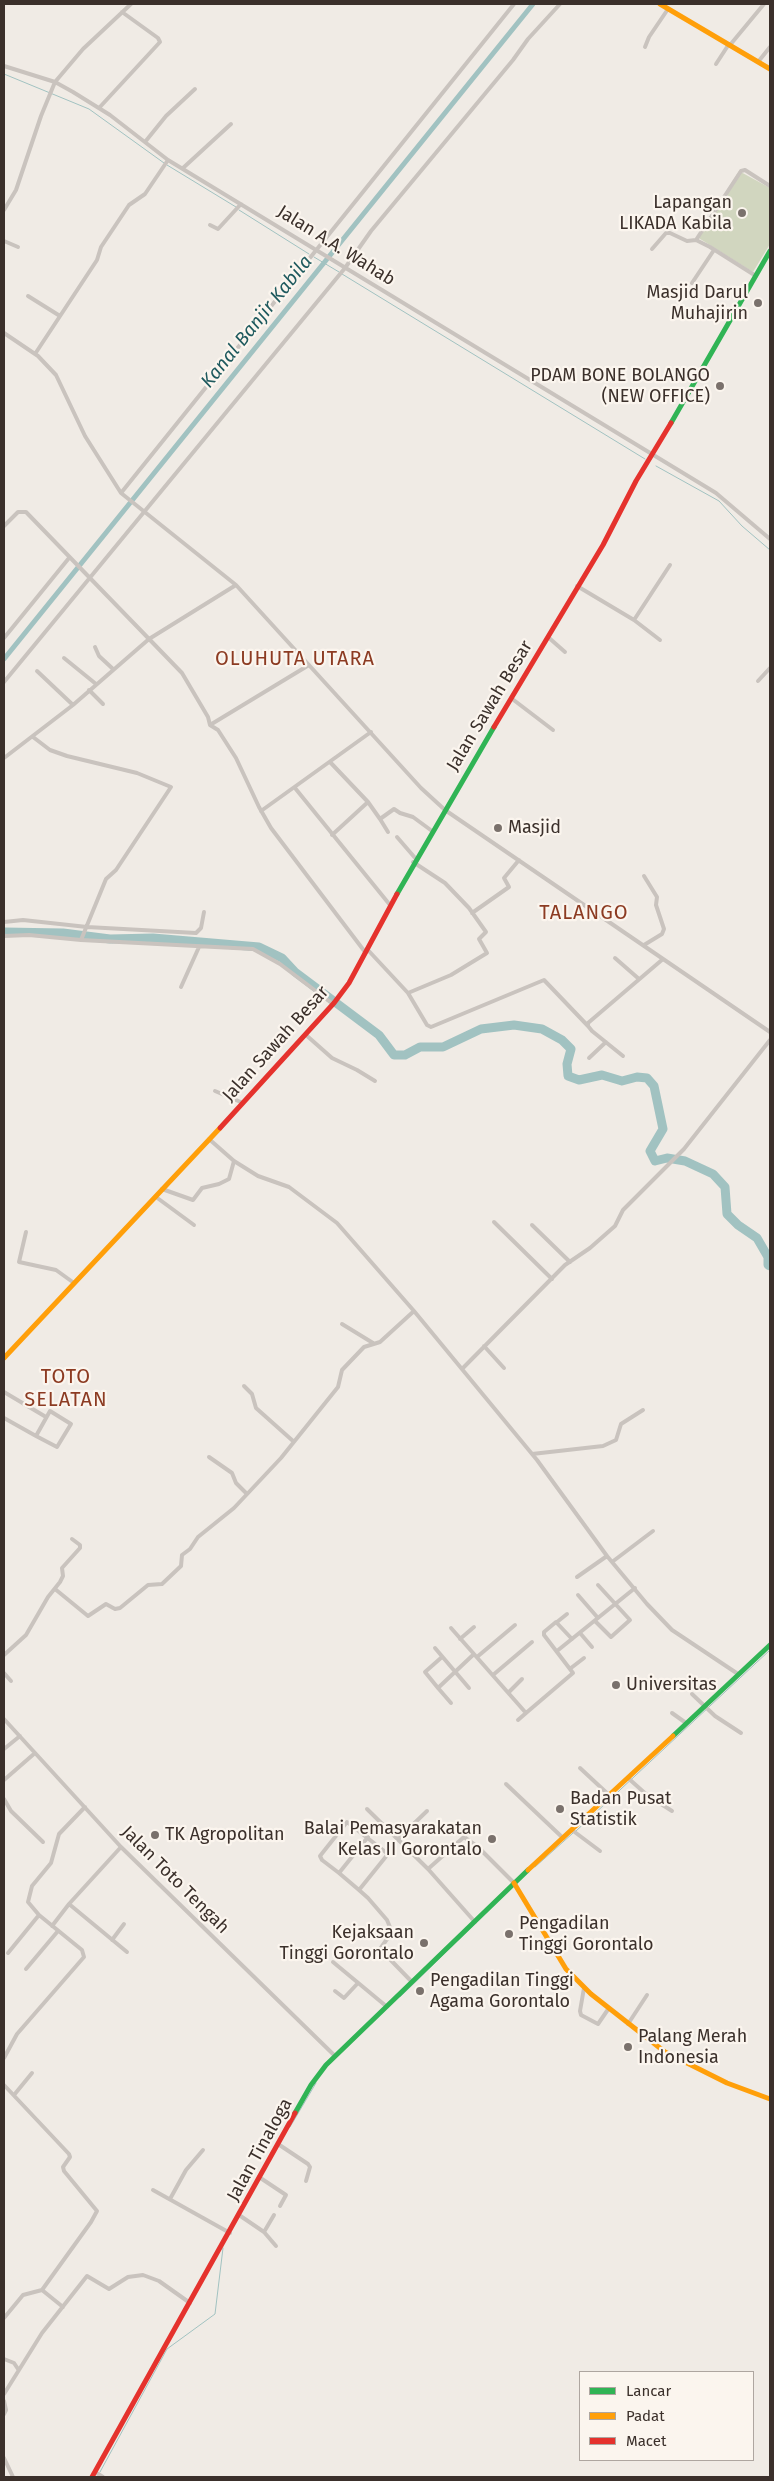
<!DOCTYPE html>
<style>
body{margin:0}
#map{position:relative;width:774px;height:2481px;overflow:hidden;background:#f0ebe5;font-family:"Fira Sans",sans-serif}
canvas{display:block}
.frame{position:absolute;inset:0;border:5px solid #3b302b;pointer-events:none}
.legend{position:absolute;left:579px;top:2371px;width:175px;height:90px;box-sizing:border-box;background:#fbf5ee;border:1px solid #aea6a0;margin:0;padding:6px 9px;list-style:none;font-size:15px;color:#3b302b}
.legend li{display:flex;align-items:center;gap:10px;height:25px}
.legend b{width:25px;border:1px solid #aea6a0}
</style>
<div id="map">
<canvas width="774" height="2481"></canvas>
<div class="frame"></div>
<ul class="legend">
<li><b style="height:6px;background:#30b455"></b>Lancar</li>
<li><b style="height:6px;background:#ff9f0a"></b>Padat</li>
<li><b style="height:6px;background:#e5322d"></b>Macet</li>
</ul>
</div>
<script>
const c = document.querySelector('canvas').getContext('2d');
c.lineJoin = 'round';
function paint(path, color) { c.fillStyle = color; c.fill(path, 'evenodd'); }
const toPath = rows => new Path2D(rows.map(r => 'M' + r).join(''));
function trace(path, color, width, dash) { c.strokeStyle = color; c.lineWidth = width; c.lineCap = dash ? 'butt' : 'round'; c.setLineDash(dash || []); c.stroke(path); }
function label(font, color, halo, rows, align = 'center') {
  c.font = font + ' "Fira Sans",sans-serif'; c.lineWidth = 4.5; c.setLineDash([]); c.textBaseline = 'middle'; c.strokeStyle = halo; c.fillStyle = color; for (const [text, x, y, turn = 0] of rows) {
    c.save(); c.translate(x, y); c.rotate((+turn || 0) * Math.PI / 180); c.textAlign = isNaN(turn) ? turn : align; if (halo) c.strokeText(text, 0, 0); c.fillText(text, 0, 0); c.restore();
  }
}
paint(toPath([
 [739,171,770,188,770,244,753,272,697,237]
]), '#d1d6bf');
trace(toPath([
 [4,74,89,109,164,163],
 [167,165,236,207],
 [239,210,309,254],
 [314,257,339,272],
 [342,274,645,459],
 [656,466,719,501,742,526,770,550],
 [576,1831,770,1650],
 [535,1867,573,1833],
 [400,1997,492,1907],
 [290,2127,316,2083],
 [100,2472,167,2349,215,2314,223,2248]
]), '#a1c2c1', 1);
trace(toPath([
 [4,659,533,4]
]), '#a1c2c1', 5);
trace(toPath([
 [4,932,63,933,110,939,153,938,259,947,282,958,295,972,379,1035,394,1055,405,1055,420,1047,443,1047,481,1029,514,1025,542,1029,562,1040,571,1049,567,1064,568,1076,579,1080,602,1075,622,1081,637,1077,647,1078,654,1086,663,1129,650,1151,655,1161,667,1158,685,1161,713,1174,725,1187,727,1214,738,1225,757,1238,768,1257,768,1265,770,1266]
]), '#a1c2c1', 9);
trace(toPath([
 [730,45,764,4],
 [645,47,649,37,668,9],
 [758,62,770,47],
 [716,64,729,44],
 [4,66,55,82,73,92,110,115,168,160,716,493,770,539],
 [99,108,160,42,158,38,122,12],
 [145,142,166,116,195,89],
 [183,168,231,124],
 [4,210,16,190,41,116,55,82,83,49,131,4],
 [210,225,218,229,241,204],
 [696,240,741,171,745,170,770,186],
 [4,241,18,247],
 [652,249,666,233,670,233,687,241,696,240,710,247,756,276],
 [692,283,714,250],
 [28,296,60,316],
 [4,333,38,356,56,375,85,436,121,493,236,585,421,788,445,810,770,1032],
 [35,354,97,260,101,247,129,205,145,194,168,160],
 [121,493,514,4],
 [4,526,18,512,26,512,182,673,208,717,210,725,218,730,236,758,259,807,271,828,365,952],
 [577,586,634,620,670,565],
 [634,620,660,640],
 [548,637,565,652],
 [4,638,69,558],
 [95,647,99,656,113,669],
 [64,658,96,684],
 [37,671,73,705],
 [758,681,770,668],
 [4,682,345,268,371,231,513,60,528,39,560,4],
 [89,690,103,704],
 [511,698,553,730],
 [210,725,309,665],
 [33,737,50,750,67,756,137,773,171,787,116,870,106,879,81,940,253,949,280,964,333,1004],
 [4,758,73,705,149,639,236,585],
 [330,762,368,802,380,819,394,809,400,813,413,817,432,831],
 [295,788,390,905],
 [261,811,371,732],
 [380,819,388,832],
 [332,835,368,802],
 [397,837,416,859],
 [472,913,509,887,504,878,519,860],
 [4,922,23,920,87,927,196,933,201,928,204,912],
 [4,936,29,935,81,940],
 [644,945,662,934,664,929,656,905,657,897,644,876],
 [367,949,408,993,427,1025,431,1027,544,980,588,1026],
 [615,958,639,979],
 [181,987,199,947],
 [408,993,451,975,487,953,479,939,486,932,469,908,445,883,413,862],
 [306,1035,332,1058,357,1070,375,1081],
 [623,1056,592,1031,588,1026,588,1023,663,959],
 [589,1058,606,1042],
 [215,1091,243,1103],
 [209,1139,234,1161,258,1176,289,1187,337,1223,414,1311,537,1460,607,1556,647,1604,672,1630,738,1674],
 [162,1189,193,1200,202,1188,219,1184,229,1179,234,1161],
 [156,1197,194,1225],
 [494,1222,552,1279],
 [532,1225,570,1262],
 [26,1232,19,1262,56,1270,74,1283],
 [342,1324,373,1343],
 [484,1346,504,1368],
 [462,1369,565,1265,590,1248,615,1226,623,1210,684,1149,770,1040],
 [244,1386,252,1394,256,1408,293,1441],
 [4,1392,46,1417],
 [4,1418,36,1436,50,1411,71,1424,57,1447,36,1436],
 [532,1454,603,1446,616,1440,621,1424,643,1410],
 [209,1457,232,1473,236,1483,247,1494],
 [612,1562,653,1531],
 [577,1577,607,1556],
 [55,1589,88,1616,106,1604,115,1609,120,1608,148,1585,162,1584,181,1566,182,1555,190,1549,198,1537,234,1508,281,1458,338,1387,342,1370,364,1347,380,1342,414,1311],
 [578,1595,598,1618],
 [595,1621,611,1637,630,1620,598,1585],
 [557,1622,567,1614],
 [451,1628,526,1713,573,1673,544,1635,544,1632,556,1622,572,1639],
 [580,1633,592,1647],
 [460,1639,474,1627],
 [435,1648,469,1688],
 [557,1651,635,1588],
 [4,1655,26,1635,48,1597,60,1582,63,1576,62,1568,80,1548,80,1545,72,1539],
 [477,1657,515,1625],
 [571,1668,584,1658],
 [4,1673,11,1681],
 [493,1675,532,1642],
 [438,1688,425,1672,442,1657],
 [509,1692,522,1679],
 [692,1694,715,1716,741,1733],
 [451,1703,438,1688,474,1654],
 [672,1713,686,1723],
 [4,1719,121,1847,334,2055],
 [518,1720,526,1713],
 [4,1749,20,1736],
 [580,1768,609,1795],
 [628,1778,647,1795,672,1811],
 [4,1780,35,1753],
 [506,1784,563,1838],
 [4,1799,11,1811,43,1842],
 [367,1809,428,1869],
 [572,1830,600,1851],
 [398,1839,427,1811],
 [121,1847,69,1904,127,1952],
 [339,1873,368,1837],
 [359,1890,388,1854,347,1822,320,1856,322,1860,339,1873,359,1890,368,1898,387,1920,392,1932,380,1949,412,1982],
 [475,1922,428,1869,464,1837,478,1847,514,1883],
 [52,1926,69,1904],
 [112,1940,124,1924],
 [8,1953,39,1915],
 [333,1962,386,2006],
 [26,1969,58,1931],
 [584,1988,580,2011,581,2015,598,2024,609,2008],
 [335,1991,344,1998,358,1983],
 [628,2024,647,1995],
 [4,2058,17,2034,84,1957,82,1950,39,1915,28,1902,32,1886,51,1863,59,1834,85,1807],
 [4,2085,69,2154,70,2157,63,2167,64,2171,97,2211,91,2222,42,2290,23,2295,4,2318],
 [14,2095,32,2073],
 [278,2144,308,2164,310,2167,306,2181],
 [259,2177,286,2195,280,2206],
 [153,2190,230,2233],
 [170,2199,186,2170,203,2150],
 [239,2215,264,2232,276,2246],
 [264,2232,274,2215],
 [42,2290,63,2307],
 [4,2359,14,2363,18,2369],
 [4,2394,42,2333,87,2276,109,2289,128,2277,143,2275,159,2281,190,2303],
 [4,2401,6,2410,4,2414],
 [4,2458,13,2477],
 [95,2472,103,2477]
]), '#c9c3be', 4);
trace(toPath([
 [671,423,770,251],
 [397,894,494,727],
 [673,1736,770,1645],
 [295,2113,311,2085,326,2065,528,1870]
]), '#30b455', 5);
trace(toPath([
 [660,4,770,69],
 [4,1358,220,1128],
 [528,1870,673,1736],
 [514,1883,566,1969,591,1994,665,2052,727,2083,770,2099]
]), '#ff9f0a', 5);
trace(toPath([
 [494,727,603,545,636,481,671,423],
 [220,1128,334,1003,349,983,397,894],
 [92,2477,295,2113]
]), '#e5322d', 5);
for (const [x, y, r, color] of [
 [742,213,5,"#7a716c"],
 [758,303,5,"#7a716c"],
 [720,386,5,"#7a716c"],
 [498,828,5,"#7a716c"],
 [616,1685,5,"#7a716c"],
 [560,1809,5,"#7a716c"],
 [155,1835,5,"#7a716c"],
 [492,1839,5,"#7a716c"],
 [509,1934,5,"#7a716c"],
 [424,1943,5,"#7a716c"],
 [420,1991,5,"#7a716c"],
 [628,2047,5,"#7a716c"]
]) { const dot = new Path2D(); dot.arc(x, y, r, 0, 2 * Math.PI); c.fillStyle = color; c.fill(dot); trace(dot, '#fbf5ee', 2); }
label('18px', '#3b302b', '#fbf5ee', [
 ["Lapangan",732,203,"right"],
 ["LIKADA Kabila",732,224,"right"],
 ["Masjid Darul",748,293,"right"],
 ["Muhajirin",748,314,"right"],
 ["PDAM BONE BOLANGO",710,376,"right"],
 ["(NEW OFFICE)",710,397,"right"],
 ["Masjid",508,828],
 ["Universitas",626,1685],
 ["Badan Pusat",570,1799],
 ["Statistik",570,1820],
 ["Balai Pemasyarakatan",482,1829,"right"],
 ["Kelas II Gorontalo",482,1850,"right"],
 ["TK Agropolitan",165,1835],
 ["Pengadilan",519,1924],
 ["Tinggi Gorontalo",519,1945],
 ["Kejaksaan",414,1933,"right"],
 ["Tinggi Gorontalo",414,1954,"right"],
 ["Pengadilan Tinggi",430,1981],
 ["Agama Gorontalo",430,2002],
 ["Palang Merah",638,2037],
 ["Indonesia",638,2058]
], 'left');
label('18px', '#3b302b', '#fbf5ee', [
 ["Jalan A.A. Wahab",336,246,32],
 ["Jalan Sawah Besar",490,706,-59],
 ["Jalan Sawah Besar",276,1044,-48],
 ["Jalan Toto Tengah",175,1880,45],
 ["Jalan Tinaloga",260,2150,-61]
]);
label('italic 19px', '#1f5a5e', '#fbf5ee', [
 ["Kanal Banjir Kabila",257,322,-51]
]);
c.letterSpacing = '1px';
label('20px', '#8c3b22', '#fbf5ee', [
 ["OLUHUTA UTARA",295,659],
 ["TALANGO",584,913],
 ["TOTO",66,1377],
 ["SELATAN",66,1400]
]);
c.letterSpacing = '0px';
</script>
